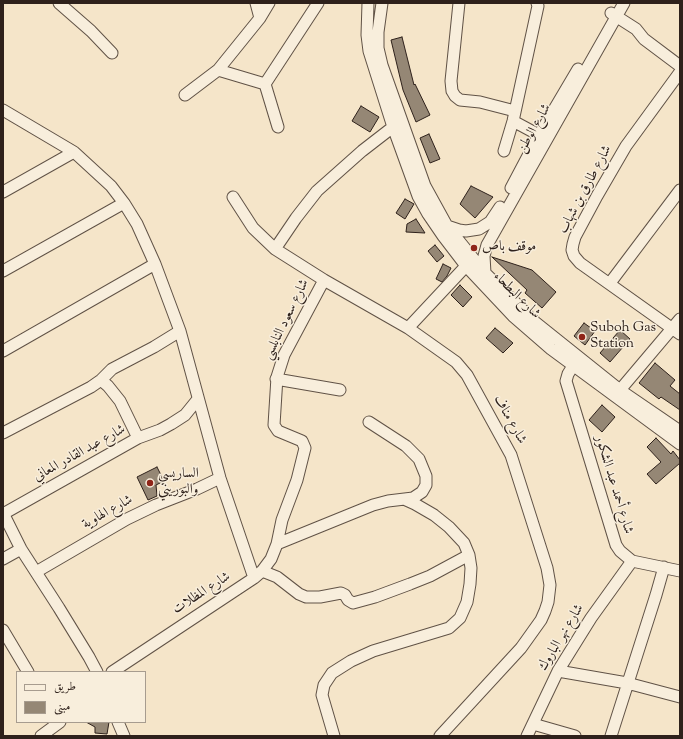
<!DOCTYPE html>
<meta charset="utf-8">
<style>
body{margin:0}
#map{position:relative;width:683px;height:739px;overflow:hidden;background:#f5e5c9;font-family:"Sorts Mill Goudy",Amiri,serif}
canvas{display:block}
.frame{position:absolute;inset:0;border:4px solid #2e211b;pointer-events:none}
.legend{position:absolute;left:16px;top:671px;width:130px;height:52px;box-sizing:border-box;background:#f8eedc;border:1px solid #a79c8f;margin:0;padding:5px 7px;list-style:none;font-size:12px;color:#2e211b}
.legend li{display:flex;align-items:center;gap:8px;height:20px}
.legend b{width:20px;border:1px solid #a79c8f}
</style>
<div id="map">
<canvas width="683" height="739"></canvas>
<div class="frame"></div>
<ul class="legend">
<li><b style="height:5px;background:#f8eedc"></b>طريق</li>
<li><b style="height:11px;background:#958775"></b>مبنى</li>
</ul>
</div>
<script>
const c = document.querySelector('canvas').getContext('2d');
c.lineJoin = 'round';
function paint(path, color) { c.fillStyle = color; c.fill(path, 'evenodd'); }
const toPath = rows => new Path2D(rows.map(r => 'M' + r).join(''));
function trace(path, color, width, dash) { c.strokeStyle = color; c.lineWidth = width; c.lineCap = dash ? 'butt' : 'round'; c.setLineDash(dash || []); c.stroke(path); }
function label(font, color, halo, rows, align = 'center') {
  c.font = font + ' "Sorts Mill Goudy",Amiri,serif'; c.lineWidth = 3; c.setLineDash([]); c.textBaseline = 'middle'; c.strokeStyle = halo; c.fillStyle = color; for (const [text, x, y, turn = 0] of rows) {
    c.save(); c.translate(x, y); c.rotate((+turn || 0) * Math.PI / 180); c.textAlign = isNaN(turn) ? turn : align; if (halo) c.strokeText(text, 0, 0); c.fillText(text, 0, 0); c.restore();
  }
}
const building = toPath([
 [402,37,414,85,415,84,430,115,416,122,403,90,391,40,402,37],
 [361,106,379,117,370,132,352,121,361,106],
 [429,134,440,159,430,163,420,138,429,134],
 [471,186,493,197,475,218,460,204,471,186],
 [405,199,414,204,405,219,396,213,405,199],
 [416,219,425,233,406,232,407,224,416,219],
 [435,245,444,256,437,262,428,251,435,245],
 [492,257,532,270,556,292,542,308,525,293,527,290,492,257],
 [443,264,451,268,447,276,442,282,436,279,443,264],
 [460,285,472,297,463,307,451,295,460,285],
 [584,323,595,331,585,345,574,336,584,323],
 [495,328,513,343,503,353,486,338,495,328],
 [620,330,630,339,610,362,600,353,620,330],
 [655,363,675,380,670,386,680,394,680,410,661,397,659,399,639,383,655,363],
 [602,405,615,417,602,432,589,420,602,405],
 [656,438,671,454,673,451,680,460,680,463,656,484,647,474,661,462,647,447,656,438],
 [157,467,164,481,156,485,157,496,148,500,137,477,157,467],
 [86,722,109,722,107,734,95,733,95,727,86,722]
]);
paint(building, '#958775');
trace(building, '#2e211b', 1);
const minor = toPath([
 [59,3,91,31,112,53],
 [256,3,260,18],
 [368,3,367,35,369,51,393,127,418,196,428,214,443,236,466,266,513,316,551,349,680,444],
 [382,3,378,32,378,48,382,65,425,186,447,226,485,273,535,322,620,390,680,431],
 [459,3,451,81,452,91,455,96,460,100,480,102,515,111],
 [611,13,636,29,644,39,680,66],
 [218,70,265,84],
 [680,72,626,146,597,196,575,237,573,244,572,250,574,256,580,263,680,334],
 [185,95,218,70,260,18,269,3],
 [3,110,74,152,111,186,124,203,137,224,155,264,180,331,220,478,254,578],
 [513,121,539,135],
 [278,127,265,84,318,3],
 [504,151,513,121,538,6,537,3],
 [511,188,539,135,578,69],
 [3,192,74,152],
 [233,197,253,228,275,249,324,280,408,328,456,362,467,375,511,455,547,568,550,585,548,602,545,611,541,620,521,648,440,736],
 [447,226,459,230,466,231,479,229,490,222,500,207],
 [275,249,296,218,317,191,362,151,393,127],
 [3,271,124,203],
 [485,273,484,256,487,245,624,3],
 [610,283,680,190],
 [408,328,466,266],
 [3,351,155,264],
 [573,366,568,374,566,381,616,545,620,551,632,561,680,571],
 [276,379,340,390],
 [101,380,108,386,120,401,138,438],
 [620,390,680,319],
 [3,433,91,387,101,380,112,369,154,347,180,331],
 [3,513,21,549,59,608,89,657,97,672],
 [3,514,138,438,160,430,171,424,185,415,198,399],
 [277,544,373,505,388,501,413,498,422,492,426,485,426,476,419,459,406,446,369,422],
 [3,559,21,549],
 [262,571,277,577,299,594,306,597,320,597,341,593,345,595,348,600,353,603,375,597,410,584,430,576,469,555],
 [36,572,127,519,156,505,197,489,220,478],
 [3,630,28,672],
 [558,671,627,683,680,697],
 [112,672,254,578,262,571,271,559,277,544,282,520,297,480,305,448,302,441,278,431,274,425,277,377,284,355,324,280],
 [118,722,124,736],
 [533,724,575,736],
 [41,736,60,722],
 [334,736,322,695,324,685,332,673,351,661,373,651,449,628,460,618,467,602,470,584,471,568,469,555,464,543,449,527,434,515,415,504,404,499],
 [527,736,558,671,591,618,632,561],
 [611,736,656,595,664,567]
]);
trace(minor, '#605246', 13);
trace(minor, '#f8eedc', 11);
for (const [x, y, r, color] of [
 [474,248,4,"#8f2418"],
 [582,337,4,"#8f2418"],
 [150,483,4,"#8f2418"]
]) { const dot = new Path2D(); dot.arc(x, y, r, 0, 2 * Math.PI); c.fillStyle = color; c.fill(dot); trace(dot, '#f8eedc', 1.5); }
label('14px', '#2e211b', '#f8eedc', [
 ["شارع الوطن",535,129,-60],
 ["شارع طارق بن شهاب",586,190,-62],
 ["شارع البطحاء",516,296,45],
 ["شارع سعود النابلسي",287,320,-64],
 ["شارع مناف",509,420,61],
 ["شارع عبد القادر المعاني",80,454,-29],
 ["شارع أحمد عبد الشكور",613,485,73],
 ["شارع الهاوية",108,513,-29],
 ["شارع المظلات",202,594,-33],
 ["شارع نهر الباروك",562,638,-59]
]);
label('14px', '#2e211b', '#f8eedc', [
 ["موقف باص",482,248],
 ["Suboh Gas",590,329],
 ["Station",590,345],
 ["الساريسي",158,475],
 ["والبوريني",158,491]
], 'left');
</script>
